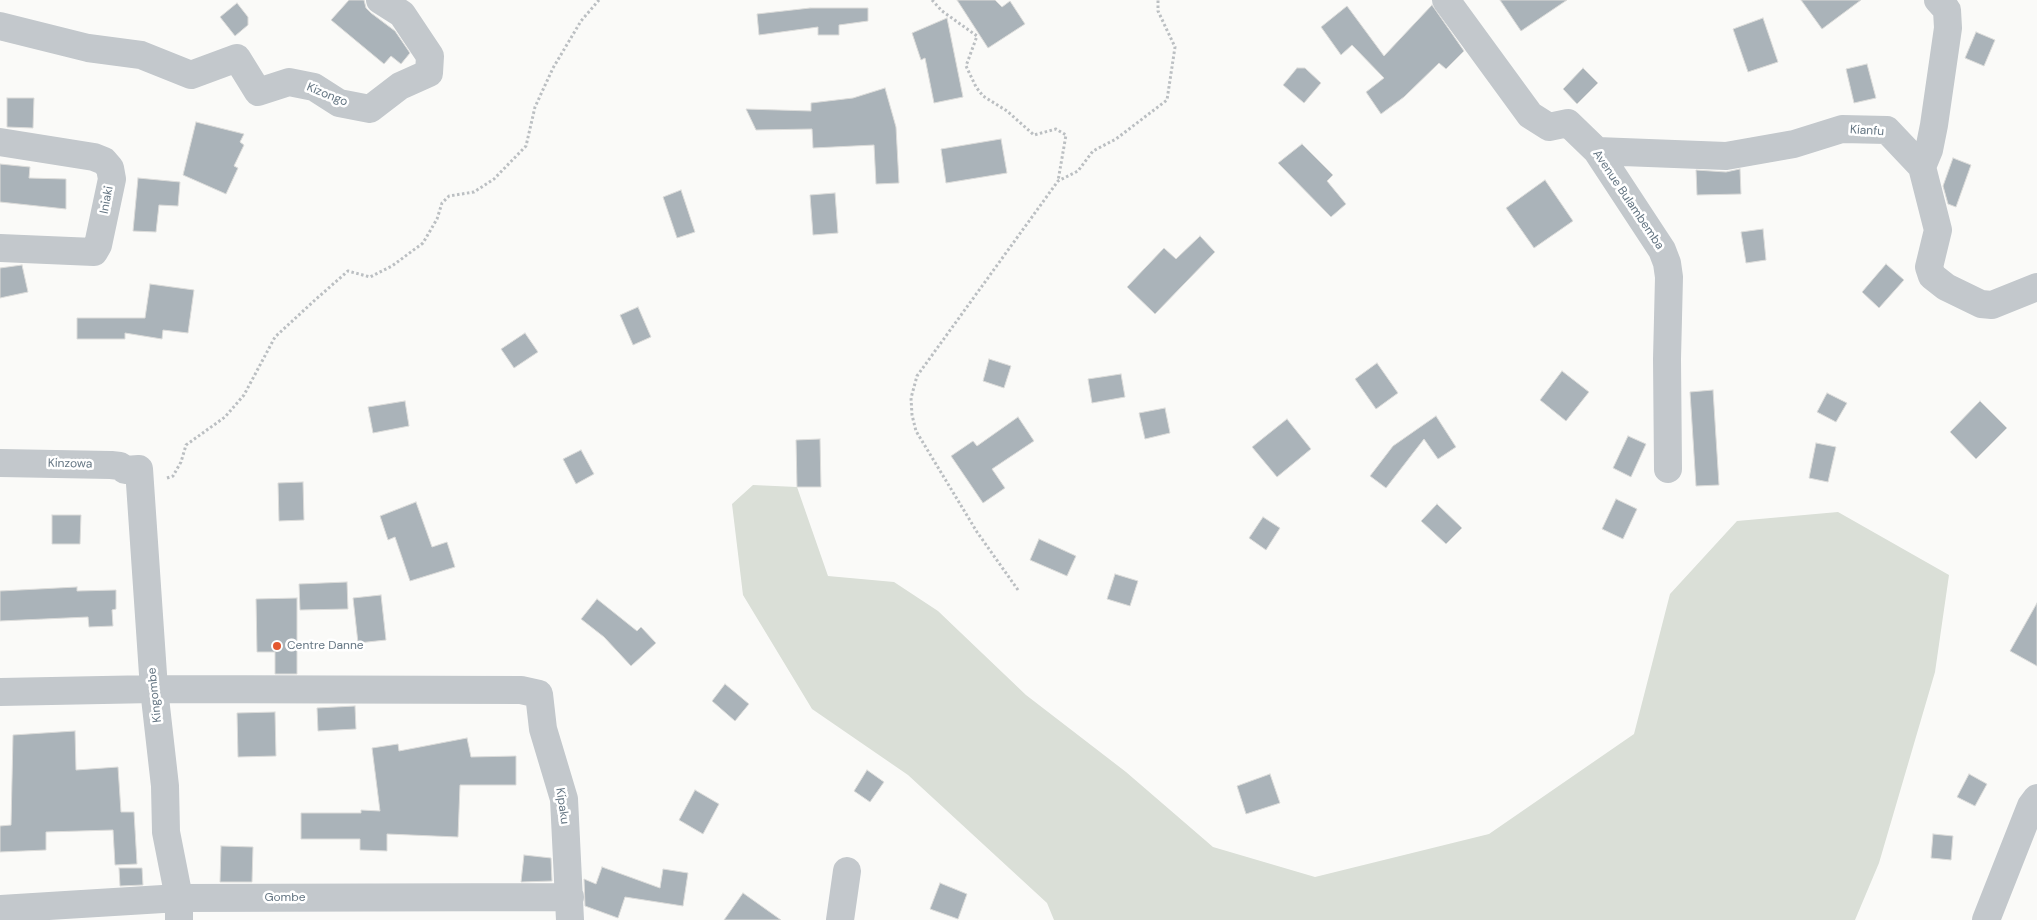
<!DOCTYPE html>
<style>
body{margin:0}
canvas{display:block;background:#fafaf8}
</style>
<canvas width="2037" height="920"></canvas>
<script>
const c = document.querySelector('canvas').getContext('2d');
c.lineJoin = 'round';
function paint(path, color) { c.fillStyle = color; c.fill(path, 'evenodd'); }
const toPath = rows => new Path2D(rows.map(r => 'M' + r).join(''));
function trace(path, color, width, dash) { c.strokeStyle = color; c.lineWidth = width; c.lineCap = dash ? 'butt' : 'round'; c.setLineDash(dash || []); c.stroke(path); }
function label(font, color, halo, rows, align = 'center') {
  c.font = font + ' "DM Sans",sans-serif'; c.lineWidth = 5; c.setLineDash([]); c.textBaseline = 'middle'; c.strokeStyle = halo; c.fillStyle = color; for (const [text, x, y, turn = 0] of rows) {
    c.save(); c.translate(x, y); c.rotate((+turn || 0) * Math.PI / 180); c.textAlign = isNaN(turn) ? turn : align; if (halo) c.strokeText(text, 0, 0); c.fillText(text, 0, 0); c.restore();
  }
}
paint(toPath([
 [753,485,797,487,828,576,894,582,938,611,1026,695,1126,772,1213,847,1315,877,1489,834,1634,734,1670,594,1737,521,1838,512,1949,575,1935,672,1879,863,1855,920,1054,920,1047,903,908,775,812,709,743,595,732,504]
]), '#dadfd7');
const building = toPath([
 [349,0,364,0,366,8,371,13,395,31,410,53,401,64,391,56,384,64,331,20,349,0],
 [957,0,995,0,1002,7,1010,1,1025,24,988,48,957,0],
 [1500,0,1567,0,1521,31,1500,0],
 [1801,0,1861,0,1822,29,1801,0],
 [237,3,248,17,248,25,235,36,220,17,237,3],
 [1432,5,1464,51,1446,69,1439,63,1404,97,1381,114,1366,92,1384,78,1352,45,1341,55,1321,27,1347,6,1384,56,1432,5],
 [810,8,868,8,868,21,839,25,839,35,818,35,818,27,759,35,757,14,810,8],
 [947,18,963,97,934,103,925,58,921,60,912,33,947,18],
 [1763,18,1778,62,1748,72,1733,29,1763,18],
 [1976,32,1995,40,1984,66,1965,58,1976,32],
 [1867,64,1876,98,1854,103,1846,69,1867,64],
 [1297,68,1305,68,1321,83,1304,103,1283,85,1297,68],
 [1583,68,1598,83,1577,104,1563,89,1583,68],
 [885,88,896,127,899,183,876,184,874,145,813,148,812,129,756,130,746,109,811,111,811,103,853,98,885,88],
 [7,98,34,98,33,128,7,127,7,98],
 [196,122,244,134,240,142,244,145,234,166,238,168,226,194,183,175,196,122],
 [1001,139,1007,173,946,183,941,149,1001,139],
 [1302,144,1333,175,1327,181,1346,204,1331,217,1278,163,1302,144],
 [1953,158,1971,165,1956,207,1948,204,1943,186,1953,158],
 [0,164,30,167,29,178,66,179,66,209,0,202,0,164],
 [1740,169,1741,194,1697,195,1696,170,1726,172,1740,169],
 [138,178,180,182,178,206,159,205,156,232,133,231,138,178],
 [1545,180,1573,221,1534,248,1506,208,1545,180],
 [681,190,695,232,677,238,663,197,681,190],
 [835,193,838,233,813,235,810,195,835,193],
 [1763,229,1766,260,1746,263,1741,232,1763,229],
 [1200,236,1215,252,1155,314,1127,287,1164,248,1176,259,1200,236],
 [1886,264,1904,280,1879,308,1862,292,1886,264],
 [22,265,28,292,0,298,0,268,22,265],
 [150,284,194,290,188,333,163,330,162,339,125,333,125,339,77,339,77,318,145,318,150,284],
 [638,307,651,337,633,345,620,315,638,307],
 [525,333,538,352,514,368,501,349,525,333],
 [989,359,1011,366,1004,388,983,381,989,359],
 [1377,363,1398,393,1376,409,1355,379,1377,363],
 [1562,371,1589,392,1566,421,1540,400,1562,371],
 [1121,374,1125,397,1092,403,1088,379,1121,374],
 [1713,390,1719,485,1696,486,1690,392,1713,390],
 [1827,393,1847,403,1836,422,1817,412,1827,393],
 [405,401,409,426,373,433,368,407,405,401],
 [1980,401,2007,428,1976,459,1950,432,1980,401],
 [1165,408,1170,433,1145,439,1139,413,1165,408],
 [1436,416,1456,447,1438,459,1424,439,1386,488,1370,476,1393,446,1436,416],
 [1018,417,1034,441,992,469,1005,488,983,503,951,456,973,441,977,446,1018,417],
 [1287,419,1311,449,1277,477,1252,447,1287,419],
 [1628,436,1646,444,1631,477,1613,468,1628,436],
 [820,439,821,487,797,487,796,440,820,439],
 [1816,443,1836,447,1828,482,1809,478,1816,443],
 [581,450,594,474,576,484,563,459,581,450],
 [303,482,304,520,279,521,278,483,303,482],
 [1616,499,1637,509,1623,539,1602,529,1616,499],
 [416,502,432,547,447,542,455,567,410,581,395,537,388,540,380,516,416,502],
 [1437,504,1462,528,1446,544,1421,521,1437,504],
 [52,515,81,515,80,544,52,544,52,515],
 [1263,517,1280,528,1266,550,1249,538,1263,517],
 [1039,539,1076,556,1067,576,1030,560,1039,539],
 [1115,574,1138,581,1130,606,1107,599,1115,574],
 [347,582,348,609,300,610,299,584,347,582],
 [77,587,77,591,116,590,116,609,112,610,113,626,89,627,88,617,0,621,0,591,77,587],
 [381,595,386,640,358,643,353,598,381,595],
 [297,598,297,674,275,674,275,652,257,652,256,599,297,598],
 [597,599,637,631,641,627,656,643,631,666,604,637,581,619,597,599],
 [2037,603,2037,666,2010,651,2037,603],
 [725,684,749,704,735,721,712,701,725,684],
 [355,706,356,729,318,731,317,708,355,706],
 [275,712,276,756,238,757,237,713,275,712],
 [75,731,76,770,118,767,121,812,134,812,137,864,115,865,113,830,46,832,46,850,0,852,0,826,11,825,13,735,75,731],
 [467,738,471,757,516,756,516,785,460,785,458,837,387,834,387,851,360,850,360,839,301,839,301,813,361,813,361,810,380,811,372,748,398,744,399,751,467,738],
 [867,770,884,782,870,802,854,791,867,770],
 [1270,774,1280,803,1246,814,1237,786,1270,774],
 [1969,774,1987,784,1975,806,1957,797,1969,774],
 [695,790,719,804,703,834,679,820,695,790],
 [1933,834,1953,836,1951,860,1931,858,1933,834],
 [221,846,253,847,252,882,220,882,221,846],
 [524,855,551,858,552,881,521,882,524,855],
 [602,867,660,888,663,869,688,873,683,906,625,897,618,918,585,906,584,879,596,884,602,867],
 [119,868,142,868,143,885,120,886,119,868],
 [940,883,967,894,958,919,930,909,940,883],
 [743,893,781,920,724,920,743,893]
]);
paint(building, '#aab3b9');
trace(building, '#dcdcda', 1);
trace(toPath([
 [932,0,942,11,977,36,966,66,976,87,983,96,1007,111,1034,135,1056,129,1066,135,1058,181],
 [167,478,173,476,181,462,186,445,225,417,244,395,275,337,315,300,348,271,370,277,392,266,423,243,437,219,442,203,449,196,474,192,494,179,526,146,535,107,553,68,581,21,599,0],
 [1018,590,977,532,916,431,912,415,911,398,917,376,1058,181,1078,171,1093,151,1116,139,1167,100,1175,47,1158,11,1158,0]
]), '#bbbfc2', 3, [2.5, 2.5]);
trace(toPath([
 [1446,0,1530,115,1549,127,1568,123,1597,151,1662,250,1667,263,1669,277,1667,359,1668,469],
 [0,26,88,48,141,55,191,75,237,58,258,92,289,82,314,87,339,103,370,109,400,86,429,73,430,56,402,14,380,0],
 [0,142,94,157,104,161,110,168,112,179,98,245,94,252,0,248],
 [1597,151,1726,156,1794,144,1842,129,1887,130,1922,167],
 [1922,167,1938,230,1929,267,1932,276,1946,287,1981,304,1992,305,2037,287],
 [1922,167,1929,150,1934,125,1948,28,1947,10,1938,0],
 [0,463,111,465,120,466,125,470,139,469,154,689,165,786,166,832,179,898,179,920],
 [0,692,154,689,521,690,539,694,543,729,564,799,570,920],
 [0,909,179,898,570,897],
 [840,920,847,871],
 [1986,920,2031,806,2037,798]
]), '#c3c8cc', 28);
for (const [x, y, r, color] of [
 [277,646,5,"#e4572e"]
]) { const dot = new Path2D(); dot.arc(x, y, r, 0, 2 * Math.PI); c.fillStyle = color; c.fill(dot); trace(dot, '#fff', 2); }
label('12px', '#657683', '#fff', [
 ["Kizongo",327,95,22],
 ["Kianfu",1867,131,4],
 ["Iniaki",107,200,-79],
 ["Avenue Bulambemba",1628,200,56],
 ["Kinzowa",70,464,1],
 ["Kingombe",155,695,-96],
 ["Kipaku",562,806,82],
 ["Gombe",285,898]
]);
label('12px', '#657683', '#fff', [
 ["Centre Danne",287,646]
], 'left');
</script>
